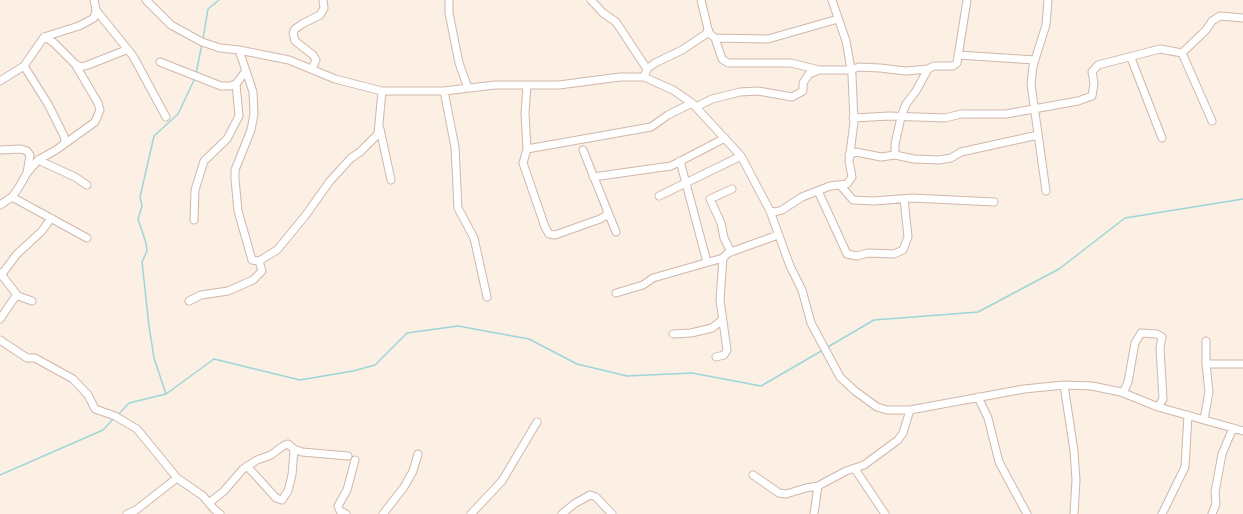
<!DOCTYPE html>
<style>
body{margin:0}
canvas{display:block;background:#fcefe3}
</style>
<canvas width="1243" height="514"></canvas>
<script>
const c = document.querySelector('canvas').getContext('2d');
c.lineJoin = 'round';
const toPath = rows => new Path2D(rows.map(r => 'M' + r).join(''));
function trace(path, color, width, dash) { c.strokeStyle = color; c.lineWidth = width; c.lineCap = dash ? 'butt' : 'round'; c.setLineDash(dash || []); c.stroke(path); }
trace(toPath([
 [203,39,208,9,219,0],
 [196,74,202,44],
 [826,348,874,320,978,312,1059,269,1125,218,1243,199],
 [166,394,154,358,149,326,142,262,147,251,146,243,138,219,142,206,140,197,154,136,178,114,195,78],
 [117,416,129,403,166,394,214,359,300,380,353,371,375,365,407,333,458,326,529,339,577,364,627,376,692,373,761,386,823,350],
 [0,475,103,430,114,418]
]), '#9dd6d8', 1.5);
const minor = toPath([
 [146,0,171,25,202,42,220,48,239,50,289,60,335,79,382,91,444,91,495,85,559,85,620,77,644,77,673,90,692,103,741,156,770,211,790,266,802,290,811,323,840,377,855,391,877,407,887,410,910,410,1024,389,1064,385,1092,386,1121,392,1158,407,1243,431],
 [449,0,449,13,459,63,468,88],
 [591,0,603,13,616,22,647,69],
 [96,10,133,56,166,117],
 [708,29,710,34,715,38,722,59,728,63,791,63,819,70,850,70,859,67,880,68,906,71,928,69],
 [715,38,768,39,838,19],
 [239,50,253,92,254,114,251,130,235,170,235,179,238,211,252,260,259,261,277,250,305,216,330,181,351,158,360,152,378,134,382,91],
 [1182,53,1212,121],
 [958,55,1035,60],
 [1131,58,1162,138],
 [160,62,221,86,230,86,236,84,245,72],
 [75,64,81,67,88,65,126,50],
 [312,69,316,60,313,55,295,41,293,33,295,29,302,24,320,15,324,8,323,0],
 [644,77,647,69,655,63,682,50,706,34,708,29,701,0],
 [0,81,24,66],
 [527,86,525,113,527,149,523,163,545,227,549,234,555,235,600,219,607,215,607,213],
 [444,91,455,147,458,208,474,238,487,297],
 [696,107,712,99,740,92,758,91,792,97,803,91,803,83,809,74,819,70],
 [853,118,889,116,945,118,961,114,1006,114,1078,101,1092,96,1094,83,1092,72,1098,65,1160,49,1182,53,1206,30,1212,21,1220,16,1243,18],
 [380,129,391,180],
 [65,142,64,136,48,104,24,66,44,37,79,26,94,18,96,10,94,0],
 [527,149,651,127,668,115,692,103],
 [0,150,21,149,27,151,30,155,27,173,19,187,12,197,0,205],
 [583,150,616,232],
 [849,155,856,152,881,157,895,155,895,144,901,117,906,104,916,91,928,69,934,66,953,66,957,63,967,0],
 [895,155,914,159,939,160,951,158,961,152,1038,135],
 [38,160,75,177,87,185],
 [680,161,707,262],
 [27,173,38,160,56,150,95,122,100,110,98,103,75,64,53,42,44,37],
 [593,177,671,166,725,138],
 [841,186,853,200,874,201,912,198,994,202],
 [818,191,847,254,857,256,868,253,894,254,903,250,908,237,904,199],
 [1046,191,1031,84,1033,66,1046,25,1048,0],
 [659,196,741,156],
 [12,197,87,238],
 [770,211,775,212,782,210,802,197,830,186,847,184,852,177,849,161,854,122,852,75,846,41,832,0],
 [194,220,195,190,204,161,227,139,239,116,236,84],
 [731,252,724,238,721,223,710,199,732,189],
 [0,273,18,296],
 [2,274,17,254,42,231,51,218],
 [616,293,643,285,653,278,723,258],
 [189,301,201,295,228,291,253,280,262,271,259,261],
 [0,319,15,297,18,296,32,301],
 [673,334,691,333,712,328,722,320],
 [0,340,27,358,35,358,73,379,88,395,95,409,115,416,137,429,177,478,203,496,214,509,220,514],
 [716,357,724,355,727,350,720,300,723,258,728,253,778,235],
 [1206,364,1243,364],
 [1064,385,1074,451,1076,480,1074,514],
 [1123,393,1128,382,1135,343,1141,333,1157,334,1162,337,1160,348,1163,399,1158,407],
 [978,397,988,418,999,462,1027,514],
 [1204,419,1209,392,1206,364,1206,341],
 [247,466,276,498,282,500,288,491,292,475,294,450],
 [855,469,885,514],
 [753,475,779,493,786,494,806,488,818,486,846,471,864,465,898,440,903,433,910,410],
 [209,503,224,491,243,469,257,460,271,455,283,446,288,444,294,449,302,452,348,456],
 [127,514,136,510,177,478],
 [346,514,340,511,338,506,347,490,355,460],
 [383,514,404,487,413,471,418,454],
 [471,514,502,481,537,422],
 [562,514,574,504,590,495,596,497,612,514],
 [814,514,818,486],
 [1162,514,1185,467,1188,415],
 [1212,514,1216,504,1215,492,1222,454,1233,428]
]);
trace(minor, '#d0b7ac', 9);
trace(minor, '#fff', 7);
</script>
